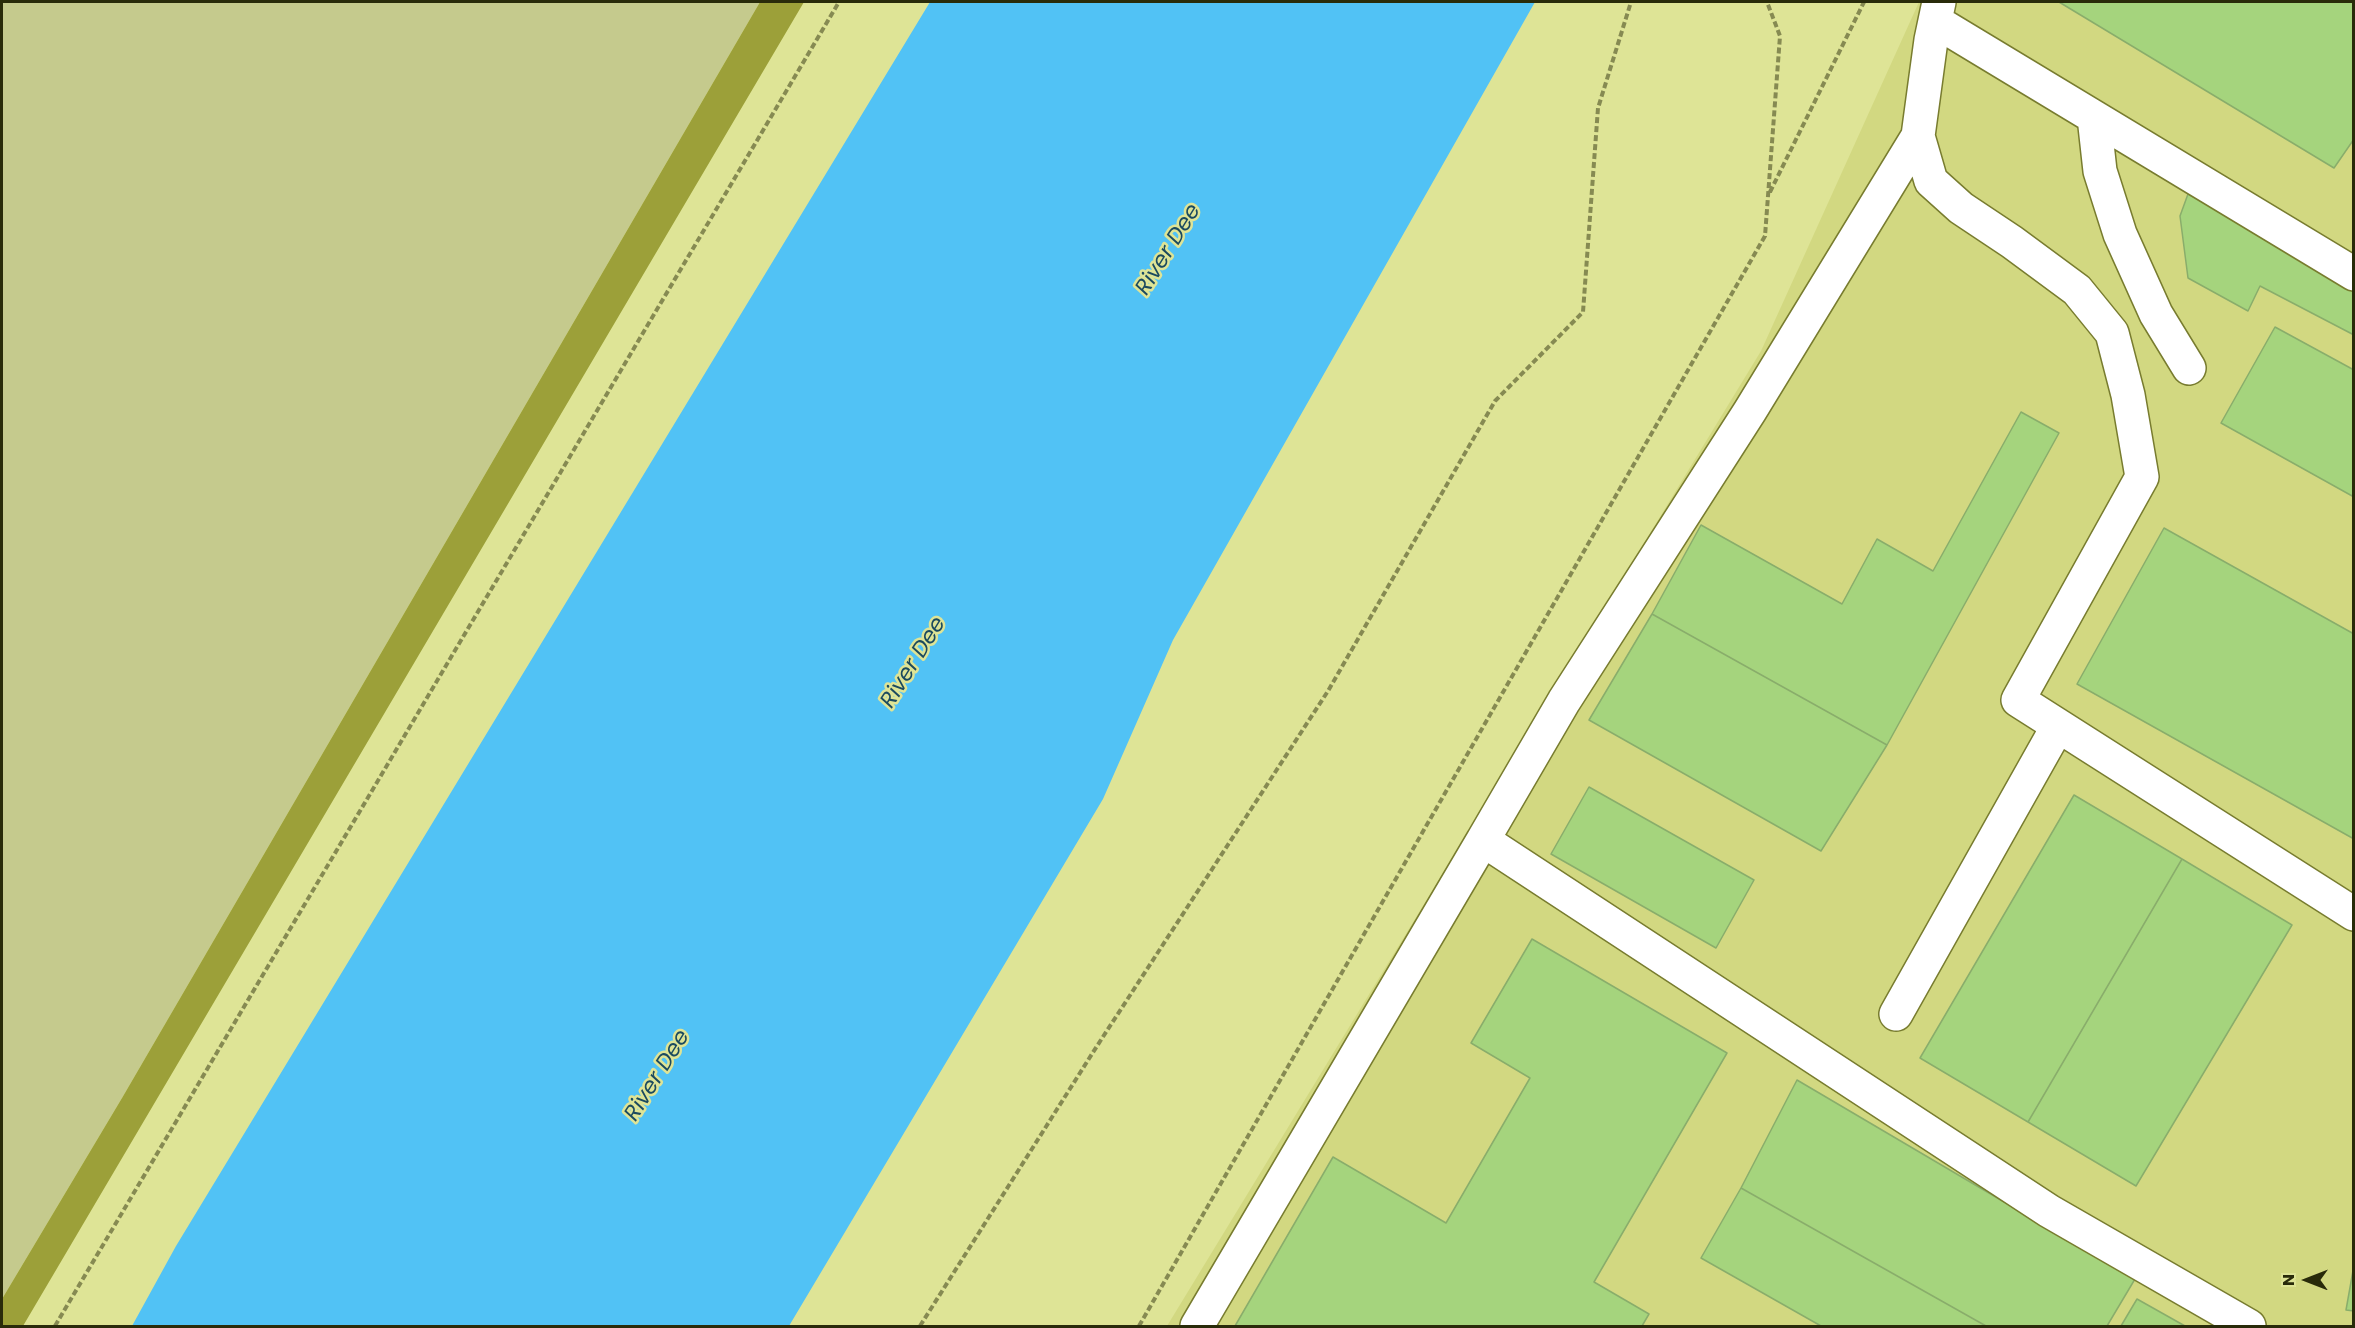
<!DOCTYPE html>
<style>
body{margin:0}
#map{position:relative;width:2355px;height:1328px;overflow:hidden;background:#dee496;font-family:Poppins,sans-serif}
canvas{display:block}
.frame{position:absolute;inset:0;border:3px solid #292b0a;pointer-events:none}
.north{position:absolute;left:2277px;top:1250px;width:60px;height:60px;-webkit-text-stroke:4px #dee496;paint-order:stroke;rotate:270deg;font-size:16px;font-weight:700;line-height:24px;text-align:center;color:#292b0a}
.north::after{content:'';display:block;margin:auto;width:21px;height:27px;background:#292b0a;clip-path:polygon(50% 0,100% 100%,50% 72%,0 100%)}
</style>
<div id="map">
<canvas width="2355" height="1328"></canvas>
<div class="frame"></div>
<div class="north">N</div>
</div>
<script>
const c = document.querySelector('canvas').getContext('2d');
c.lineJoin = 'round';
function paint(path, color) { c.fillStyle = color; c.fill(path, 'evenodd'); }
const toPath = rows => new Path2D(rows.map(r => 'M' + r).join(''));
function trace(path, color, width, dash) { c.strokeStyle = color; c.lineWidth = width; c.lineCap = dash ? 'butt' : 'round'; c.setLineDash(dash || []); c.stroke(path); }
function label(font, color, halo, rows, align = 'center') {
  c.font = font + ' Poppins,sans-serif'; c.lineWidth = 5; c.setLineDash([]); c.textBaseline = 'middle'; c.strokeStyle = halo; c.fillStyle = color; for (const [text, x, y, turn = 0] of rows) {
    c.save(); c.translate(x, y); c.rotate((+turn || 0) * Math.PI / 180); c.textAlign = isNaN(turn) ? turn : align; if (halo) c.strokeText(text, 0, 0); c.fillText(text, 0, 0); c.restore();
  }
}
paint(toPath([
 [1919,2,2353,2,2353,1326,1167,1326,1761,351]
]), '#d2d881');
paint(toPath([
 [2,2,760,2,122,1098,2,1299]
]), '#c5ca8d');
paint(toPath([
 [760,2,804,2,23,1326,2,1326,2,1299,122,1098]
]), '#9ca039');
paint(toPath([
 [930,2,1535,2,1173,640,1103,799,789,1326,132,1326,176,1246]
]), '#51c2f5');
const building = toPath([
 [2059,2,2354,2,2354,139,2334,168,2059,2],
 [2188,194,2354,285,2354,335,2260,286,2248,311,2188,278,2180,216,2188,194],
 [2275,327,2354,370,2354,497,2221,423,2275,327],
 [2021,412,2059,433,1887,745,1652,614,1701,525,1842,604,1877,539,1933,571,2021,412],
 [2164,528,2354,634,2354,839,2077,684,2164,528],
 [1652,614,1887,745,1821,851,1589,720,1652,614],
 [1589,787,1754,880,1716,948,1551,854,1589,787],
 [2074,795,2182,859,2028,1122,1920,1058,2074,795],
 [2182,859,2292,925,2136,1186,2028,1122,2182,859],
 [1532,939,1727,1053,1594,1282,1649,1314,1642,1326,1235,1326,1333,1157,1446,1223,1530,1078,1471,1043,1532,939],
 [1797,1080,2135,1279,2107,1326,1986,1326,1741,1188,1797,1080],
 [1741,1188,1986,1326,1821,1326,1701,1258,1741,1188],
 [2354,1265,2354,1311,2346,1310,2354,1265],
 [2137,1299,2185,1326,2121,1326,2137,1299]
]);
paint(building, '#a5d47d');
trace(building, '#89ad6b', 1.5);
const minor = toPath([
 [1939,2,1931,40,1918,136,1931,181,1961,208,2012,242,2077,290,2112,333,2128,395,2142,477,2018,700,2354,914],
 [1935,21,2354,274],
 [2094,117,2100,171,2120,234,2156,314,2189,368],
 [1918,136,1750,411,1564,701,1483,840,2049,1211,2249,1326],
 [1896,1014,2058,726],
 [1197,1326,1483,840]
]);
trace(minor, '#787c2f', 36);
trace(toPath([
 [1770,192,1864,2],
 [55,1326,839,2],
 [920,1326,1097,1046,1328,691,1495,401,1583,312,1598,108,1631,2],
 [1139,1326,1765,236,1780,36,1767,2]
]), '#868a52', 4, [6, 3]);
trace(minor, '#fff', 33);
label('italic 22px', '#1b4a5f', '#dee496', [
 ["River Dee",1169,250,-58],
 ["River Dee",914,663,-58],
 ["River Dee",658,1076,-58]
]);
</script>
